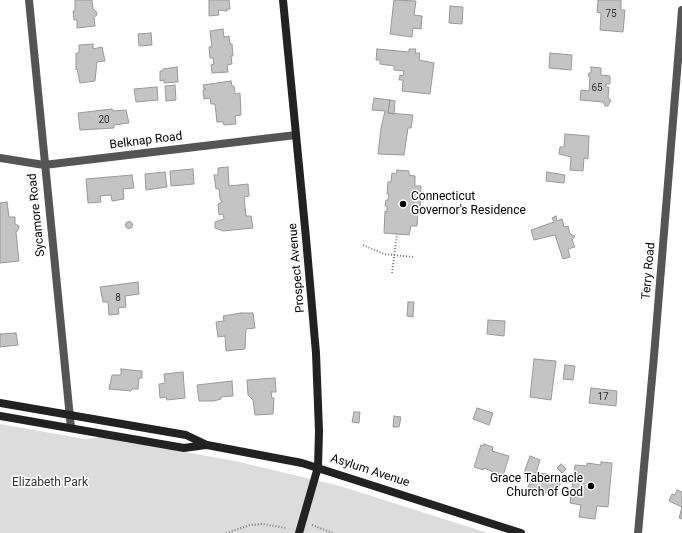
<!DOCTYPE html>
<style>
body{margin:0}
canvas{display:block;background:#fff}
</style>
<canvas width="682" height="533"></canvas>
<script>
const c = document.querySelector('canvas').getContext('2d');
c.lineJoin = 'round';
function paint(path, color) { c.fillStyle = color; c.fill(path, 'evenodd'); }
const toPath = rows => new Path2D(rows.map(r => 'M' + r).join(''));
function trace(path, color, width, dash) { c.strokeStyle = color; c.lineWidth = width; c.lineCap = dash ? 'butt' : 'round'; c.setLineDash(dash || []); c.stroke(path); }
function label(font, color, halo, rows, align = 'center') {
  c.font = font + ' Roboto,sans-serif'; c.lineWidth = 3; c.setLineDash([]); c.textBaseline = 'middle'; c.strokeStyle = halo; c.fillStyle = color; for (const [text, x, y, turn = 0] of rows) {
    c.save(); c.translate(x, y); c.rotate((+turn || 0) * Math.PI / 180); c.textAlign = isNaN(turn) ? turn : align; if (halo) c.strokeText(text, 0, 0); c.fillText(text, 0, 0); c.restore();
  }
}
paint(toPath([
 [0,424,85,439,102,437,235,461,340,486,488,533,0,533]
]), '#dcdcdc');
const building = toPath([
 [75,0,92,0,93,9,96,11,97,15,94,17,95,26,77,28,77,20,74,20,73,11,75,11,75,0],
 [209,0,229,0,230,9,227,9,227,11,218,10,219,15,209,16,209,0],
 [394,0,416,1,414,15,422,16,421,29,413,28,412,37,390,34,394,0],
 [598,0,621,0,621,10,625,10,623,32,600,30,601,13,597,12,598,0],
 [450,6,463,7,462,24,449,23,450,6],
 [223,29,224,37,229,36,230,44,232,44,233,56,231,56,232,64,227,65,228,72,212,73,211,65,214,64,213,58,210,58,209,47,212,47,210,31,223,29],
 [151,33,152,45,139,46,138,34,151,33],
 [93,44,93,49,102,47,105,61,97,62,95,81,80,83,77,69,76,70,76,53,79,53,79,45,93,44],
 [377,49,409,52,409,49,416,49,415,53,420,53,419,60,434,63,430,94,402,91,403,80,399,80,400,75,403,76,404,71,394,70,394,66,380,64,380,60,376,60,377,49],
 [550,53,572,55,571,70,549,68,550,53],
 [177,67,178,82,164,83,164,80,160,81,160,71,163,71,163,69,177,67],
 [591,67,601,68,601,75,610,76,610,84,606,84,606,87,609,87,608,98,611,100,608,106,605,106,603,102,580,100,581,90,589,91,590,77,588,76,589,73,591,73,591,67],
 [231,81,232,86,234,86,235,94,240,93,241,115,235,116,236,124,224,125,223,122,217,122,215,104,211,104,210,98,204,99,203,90,206,89,204,89,203,85,231,81],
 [175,85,176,100,166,101,165,86,175,85],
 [157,87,158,100,136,102,134,89,157,87],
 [374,98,390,100,388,113,413,115,411,128,408,128,404,155,378,154,381,128,385,111,372,110,374,98],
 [390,100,395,101,394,114,388,113,390,100],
 [112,109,113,111,126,110,129,123,114,125,114,128,80,130,78,113,112,109],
 [565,134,589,136,588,159,584,158,583,171,570,170,571,157,559,154,560,147,564,147,565,134],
 [228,167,229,186,248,184,249,196,244,197,246,216,251,216,253,228,223,231,215,228,215,222,224,219,223,214,219,215,218,204,222,202,220,199,219,189,216,189,214,175,218,175,218,168,228,167],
 [193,169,194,184,171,186,170,171,193,169],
 [397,170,409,171,409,175,415,176,415,186,421,186,420,212,418,211,417,226,411,226,409,235,384,233,385,211,387,212,387,206,385,206,386,200,388,200,389,194,387,194,388,182,391,182,392,173,396,174,397,170],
 [165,172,167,187,146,190,145,174,165,172],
 [547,172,565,175,564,183,546,181,547,172],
 [132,175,134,188,123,189,124,199,112,201,111,195,100,196,101,202,88,203,86,179,132,175],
 [7,202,9,217,15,217,15,224,19,226,18,230,16,232,19,261,0,263,0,203,7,202],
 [556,216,557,221,562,219,564,227,568,226,570,234,575,236,572,240,575,247,568,249,570,257,563,259,555,235,534,240,531,230,554,222,552,218,556,216],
 '125.5 225a3.5 3.5 0 1 1 7 0a3.5 3.5 0 1 1-7 0Z',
 [138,282,139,294,125,296,126,307,118,308,119,314,109,315,108,302,103,302,100,287,138,282],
 [408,302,414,302,413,317,407,316,408,302],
 [241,313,253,313,255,328,246,329,245,349,226,351,225,336,218,337,216,322,224,321,223,316,241,313],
 [488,320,505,321,504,336,487,334,488,320],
 [16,333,18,345,0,347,0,334,16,333],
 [534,359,556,361,551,400,530,397,534,359],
 [565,365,575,366,573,380,563,379,565,365],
 [121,369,142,371,142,378,139,378,138,389,132,389,131,391,109,389,112,375,121,375,121,369],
 [183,372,185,398,167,400,166,397,160,398,159,384,165,383,164,374,183,372],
 [275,378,276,392,271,392,272,398,274,398,273,414,255,415,253,400,248,395,247,380,275,378],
 [232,381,233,396,221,397,221,399,214,401,199,401,197,385,232,381],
 [591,388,617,391,616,406,589,403,591,388],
 [477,408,493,413,489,425,473,419,477,408],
 [354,412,360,412,359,423,352,422,354,412],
 [394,416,401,417,399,427,393,427,394,416],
 [484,444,493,447,492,451,509,456,503,476,484,468,483,470,474,467,481,445,484,446,484,444],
 [530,456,540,460,536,473,548,474,547,477,561,481,558,491,552,489,550,494,545,492,544,495,532,492,533,488,528,487,531,480,525,478,526,474,524,473,530,456],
 [601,462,612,463,608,507,597,506,595,519,579,517,581,505,570,503,575,465,587,466,587,463,601,465,601,462],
 [561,464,566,469,562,473,557,468,561,464],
 [677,490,682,492,682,507,669,501,672,494,675,495,677,490],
 [682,507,682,519,679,518,682,507]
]);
paint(building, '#c4c4c4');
trace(building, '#999', 1);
trace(toPath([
 [363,245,384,254,413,257],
 [392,273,397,234],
 [312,525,333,533],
 [226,533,250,525,263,524,286,528]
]), '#777', 2, [1, 2]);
trace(toPath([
 [29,0,71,428],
 [0,158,44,165,296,135],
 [638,533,654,356,682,10]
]), '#555', 8);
trace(toPath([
 [283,0,306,238,316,353,319,431,318,467,299,533],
 [0,403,186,435,207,445,302,463,521,533],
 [0,416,184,448,206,445]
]), '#222', 8);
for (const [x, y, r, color] of [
 [403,204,4,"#000"],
 [591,486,4,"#000"]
]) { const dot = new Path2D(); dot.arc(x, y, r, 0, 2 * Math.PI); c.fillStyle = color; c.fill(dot); trace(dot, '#fff', 1.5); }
label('10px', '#313131', null, [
 ["75",611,14],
 ["65",597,88],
 ["20",104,120],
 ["8",118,298],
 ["17",603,397]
]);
label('12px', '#000', '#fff', [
 ["Belknap Road",146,141,-7],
 ["Sycamore Road",37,215,-96],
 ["Prospect Avenue",297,268,-95],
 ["Terry Road",649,271,-85],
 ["Asylum Avenue",370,471,18]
]);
label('12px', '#000', '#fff', [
 ["Connecticut",411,197],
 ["Governor's Residence",411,211],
 ["Grace Tabernacle",583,479,"right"],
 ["Church of God",583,493,"right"]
], 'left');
label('12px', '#333', '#fff', [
 ["Elizabeth Park",50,483]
]);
</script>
